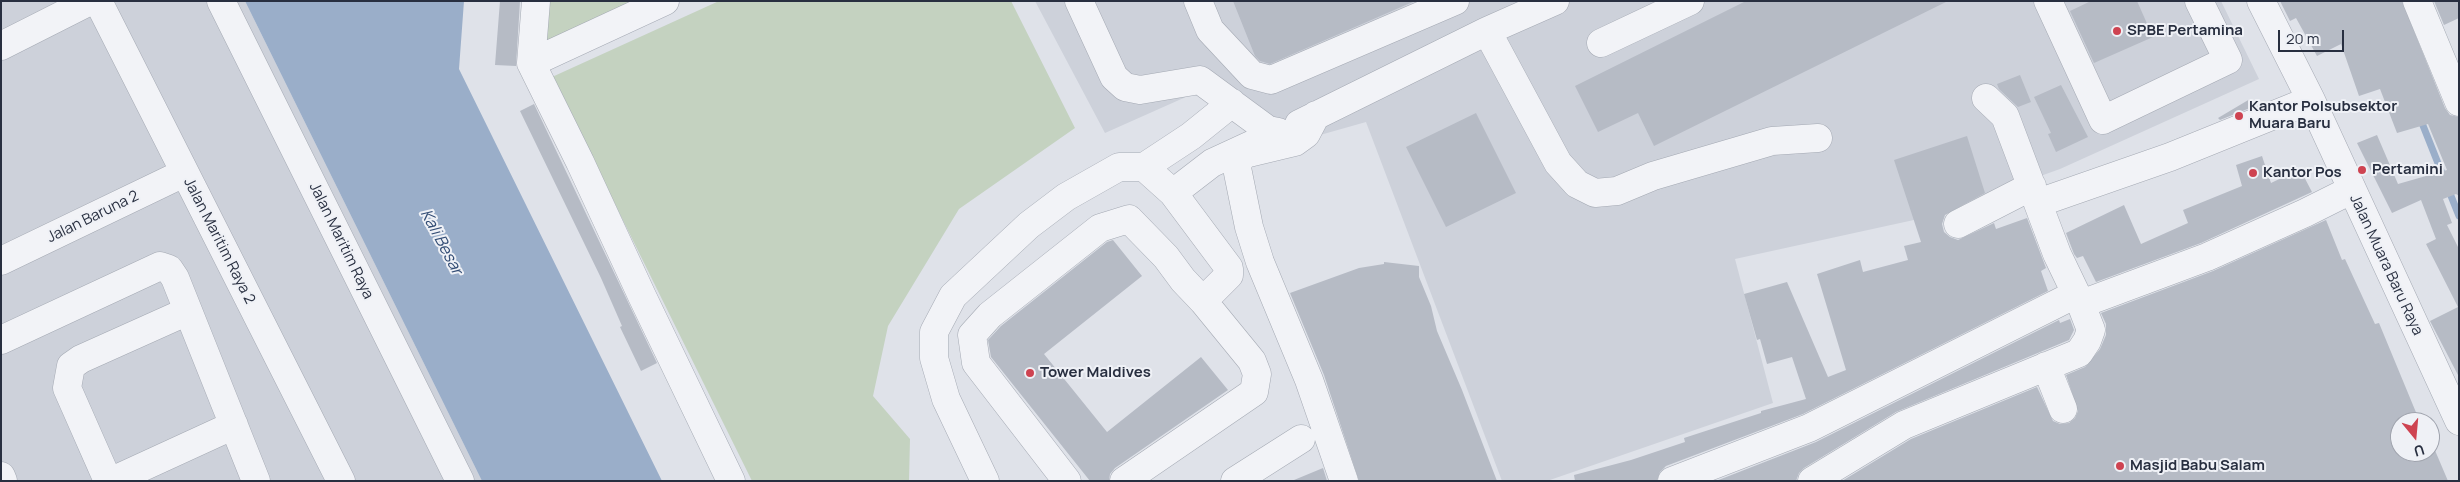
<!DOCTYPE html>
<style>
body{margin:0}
#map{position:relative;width:2460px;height:482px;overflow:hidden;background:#dfe2e9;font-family:Manrope,sans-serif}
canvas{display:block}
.frame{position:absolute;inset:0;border:2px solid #282f40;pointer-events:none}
.north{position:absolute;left:2390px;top:412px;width:50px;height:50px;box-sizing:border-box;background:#eff1f6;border:1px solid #9fa3ad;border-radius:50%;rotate:163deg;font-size:14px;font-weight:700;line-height:20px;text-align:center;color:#282f40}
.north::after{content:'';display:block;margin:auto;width:18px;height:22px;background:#ce4351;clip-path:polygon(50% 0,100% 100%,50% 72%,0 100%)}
.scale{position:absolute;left:2278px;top:30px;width:66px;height:22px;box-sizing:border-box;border:2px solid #282f40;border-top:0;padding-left:6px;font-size:15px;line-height:18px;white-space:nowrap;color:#282f40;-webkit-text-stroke:4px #eff1f6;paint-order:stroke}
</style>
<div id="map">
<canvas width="2460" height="482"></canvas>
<div class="frame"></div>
<div class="north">U</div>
<div class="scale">20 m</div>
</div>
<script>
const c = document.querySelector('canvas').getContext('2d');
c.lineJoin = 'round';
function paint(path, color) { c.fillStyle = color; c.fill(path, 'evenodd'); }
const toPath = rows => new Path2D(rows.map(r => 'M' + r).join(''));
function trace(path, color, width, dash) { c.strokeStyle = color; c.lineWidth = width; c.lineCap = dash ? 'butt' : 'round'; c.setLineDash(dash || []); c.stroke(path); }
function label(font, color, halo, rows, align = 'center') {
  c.font = font + ' Manrope,sans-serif'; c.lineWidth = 4; c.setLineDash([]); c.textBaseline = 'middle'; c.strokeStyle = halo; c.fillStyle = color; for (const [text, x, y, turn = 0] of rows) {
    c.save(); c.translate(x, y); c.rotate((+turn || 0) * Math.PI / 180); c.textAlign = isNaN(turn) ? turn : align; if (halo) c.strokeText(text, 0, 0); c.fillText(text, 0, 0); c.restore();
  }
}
paint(toPath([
 [1,1,245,1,482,481,1,481],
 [1035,1,2221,1,2259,79,2060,169,1923,218,1735,259,1773,403,1547,481,1502,481,1366,122,1267,150,1206,88,1105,133]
]), '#cdd1da');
paint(toPath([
 [545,1,638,1,542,47],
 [719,1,1011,1,1075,128,959,209,888,326,873,396,910,439,909,481,752,481,552,77]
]), '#c4d2c0');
paint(toPath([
 [245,1,464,1,459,69,662,481,482,481]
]), '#9aaec9');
trace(toPath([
 [2420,118,2459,216]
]), '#9aaec9', 7);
paint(toPath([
 [500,1,520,1,516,66,495,65],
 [1233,1,1415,1,1270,64,1260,61,1255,56],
 [1746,1,1948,1,1654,146,1638,113,1598,132,1575,86],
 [2091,1,2137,1,2153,37,2094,63,2070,11],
 [2280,1,2402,1,2445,108,2450,115,2459,117,2459,196,2456,194,2443,199,2452,223,2447,225,2459,249,2459,377,2430,321,2458,307,2426,244,2436,239,2421,200,2392,213,2357,143,2377,135,2398,184,2447,170,2428,124,2397,133,2380,89,2359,96,2341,44,2317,56,2296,18,2290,21],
 [2434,1,2459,1,2459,18,2444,25],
 [2020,75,2031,102,2018,107,1999,89,1997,84],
 [2061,85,2088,137,2056,152,2048,134,2051,133,2034,97],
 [2250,99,2255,106,2220,120,2218,118],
 [534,104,657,363,641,371,620,327,622,326,601,278,520,111],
 [1476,113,1516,193,1446,227,1406,147],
 [1967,136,1985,193,1945,215,1942,224,1944,232,1950,237,1958,240,1994,223,1996,229,2027,218,2046,268,2041,271,2048,291,1803,414,1666,466,1660,472,1657,481,1575,481,1574,475,1631,460,1685,442,1684,438,1761,413,1761,411,1806,399,1792,357,1767,364,1760,339,1757,340,1744,294,1787,282,1828,377,1846,370,1817,274,1860,260,1863,272,1908,260,1904,246,1921,242,1894,160],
 [2262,156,2271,183,2300,169,2312,192,2201,243,2096,282,2083,256,2077,258,2074,254,2066,233,2124,205,2141,244,2188,223,2183,210,2242,186,2236,165],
 [2326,220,2342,260,2345,259,2375,324,2379,323,2420,422,2400,422,2400,452,2430,452,2431,441,2448,481,1842,481,1911,439,2037,387,2053,421,2060,424,2069,423,2075,418,2078,411,2066,375,2085,367,2100,349,2106,335,2106,324,2101,313,2213,271],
 [1113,240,1142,276,1044,354,1107,432,1201,357,1228,390,1115,468,1110,474,1109,481,1090,481,991,357,988,340,1001,326,1107,242],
 [1384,262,1419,266,1419,277,1431,306,1437,331,1462,390,1497,481,1359,481,1324,375,1290,293,1359,268,1384,264],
 [2070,319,2074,330,2069,340,1896,412,1804,468,1799,473,1796,481,1716,481,1816,442,2059,320,2060,323],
 [1323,468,1327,481,1294,481,1294,480]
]), '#b6bbc5');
const minor = toPath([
 [98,1,341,481],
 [221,1,460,481],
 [665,1,531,63,580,162,642,296,731,481],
 [1079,1,1114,77,1125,87,1140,90,1200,80,1268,130,1278,132],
 [1198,1,1210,30,1252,75,1271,80,1455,1],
 [2048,1,2103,120,2228,60,2199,1],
 [2261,1,2311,100,2459,421],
 [2417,1,2459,102],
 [1487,31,1558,163,1577,184,1595,193,1617,191,1653,176,1772,141,1818,138],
 [1601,43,1690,1],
 [1,46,90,1],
 [531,63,536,1],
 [1316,115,1306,134,1295,142,1245,154,1236,163,1249,227,1260,262,1309,380,1344,481],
 [1299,124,1487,31,1555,1],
 [1144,167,1191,136,1232,103],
 [1173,193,1212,163,1251,145],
 [2038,203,2170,157,2311,100],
 [1958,224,2032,186],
 [1,261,184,173],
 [2081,304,2207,257,2305,213,2351,190],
 [1,340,160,266,169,269,175,278,256,481],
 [2046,366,2063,409],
 [1,476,3,481],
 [108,481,67,388,71,366,81,359,188,311],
 [112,481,234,425],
 [985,481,946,399,934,358,934,332,953,296,1029,225,1066,197,1119,167,1144,167,1173,193,1229,268,1229,275,1203,301],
 [1067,481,976,363,972,335,990,315,1100,228,1129,219,1166,257,1183,280,1203,301,1252,361,1257,374,1254,392,1124,481],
 [1235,481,1301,439],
 [1672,481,1809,428,2076,294],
 [1812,481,1904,425,2079,353,2087,341,2091,330,2081,304,2057,254,2005,116,1986,98]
]);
trace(minor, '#a4a9b3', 29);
trace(minor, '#f2f3f7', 28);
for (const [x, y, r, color] of [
 [2117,31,5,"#ce4351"],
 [2239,116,5,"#ce4351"],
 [2362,170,5,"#ce4351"],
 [2253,173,5,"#ce4351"],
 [1030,373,5,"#ce4351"],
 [2120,466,5,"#ce4351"]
]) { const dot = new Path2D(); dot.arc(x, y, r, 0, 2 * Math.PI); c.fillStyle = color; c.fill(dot); trace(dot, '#eff1f6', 2); }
label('bold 15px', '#282f40', '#eff1f6', [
 ["SPBE Pertamina",2127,31],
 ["Kantor Polsubsektor",2249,107],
 ["Muara Baru",2249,124],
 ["Pertamini",2372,170],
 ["Kantor Pos",2263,173],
 ["Tower Maldives",1040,373],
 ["Masjid Babu Salam",2130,466]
], 'left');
label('15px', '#282f40', '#eff1f6', [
 ["Jalan Baruna 2",93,217,-26],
 ["Jalan Maritim Raya 2",219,241,63],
 ["Jalan Maritim Raya",341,241,64],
 ["Jalan Muara Baru Raya",2386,265,65]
]);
label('italic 16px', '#324c74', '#eff1f6', [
 ["Kali Besar",441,242,62]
]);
</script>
